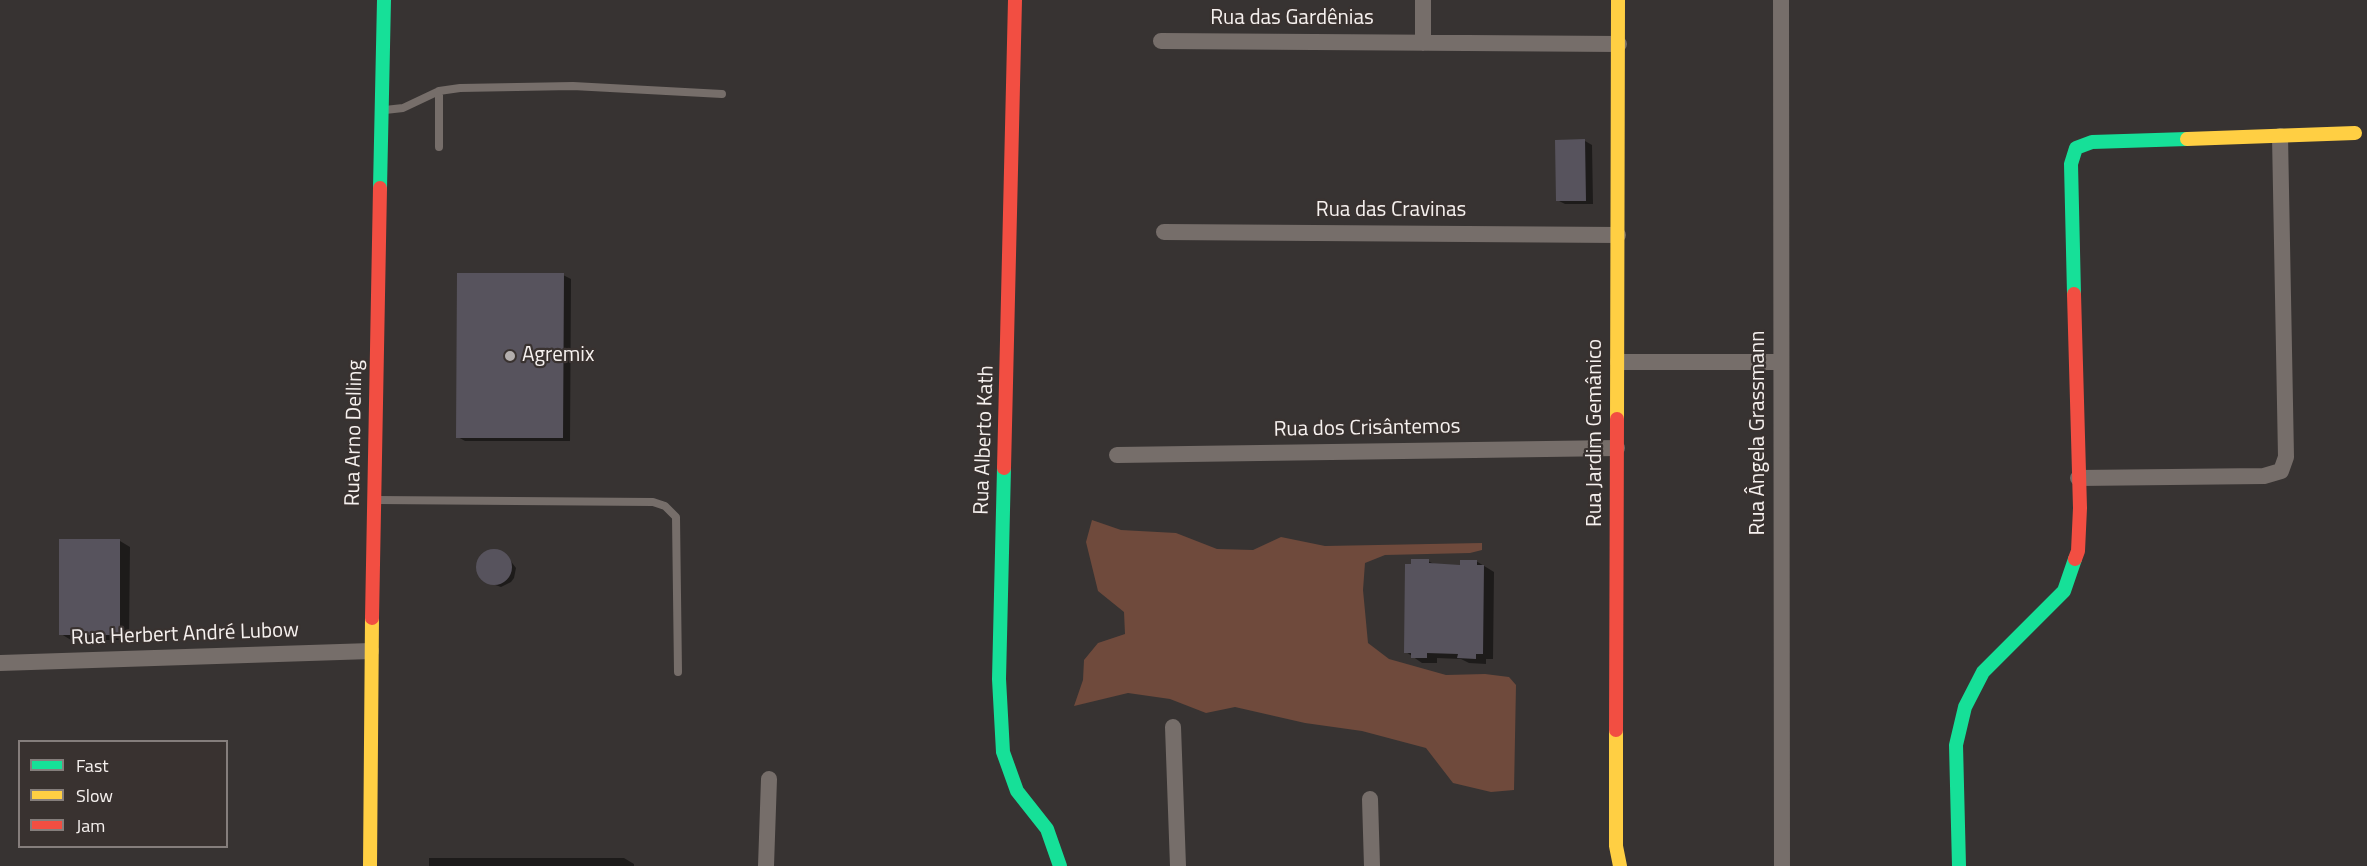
<!DOCTYPE html>
<meta charset="utf-8">
<style>
body{margin:0}
#map{position:relative;width:2367px;height:866px;overflow:hidden;background:#373332;font-family:"Titillium Web",sans-serif}
canvas{display:block}
.legend{position:absolute;left:18px;top:740px;width:210px;height:108px;box-sizing:border-box;background:#393230;border:2px solid #857e7c;margin:0;padding:8px 10px;list-style:none;font-size:18px;color:#f6f1ef}
.legend li{display:flex;align-items:center;gap:12px;height:30px}
.legend b{width:30px;border:2px solid #857e7c}
</style>
<div id="map">
<canvas width="2367" height="866"></canvas>
<ul class="legend">
<li><b style="height:8px;background:#16e098"></b>Fast</li>
<li><b style="height:8px;background:#ffcf43"></b>Slow</li>
<li><b style="height:8px;background:#f24e42"></b>Jam</li>
</ul>
</div>
<script>
const c = document.querySelector('canvas').getContext('2d');
c.lineJoin = 'round';
function paint(path, color) { c.fillStyle = color; c.fill(path, 'evenodd'); }
const toPath = rows => new Path2D(rows.map(r => 'M' + r).join(''));
function trace(path, color, width, dash) { c.strokeStyle = color; c.lineWidth = width; c.lineCap = dash ? 'butt' : 'round'; c.setLineDash(dash || []); c.stroke(path); }
function label(font, color, halo, rows, align = 'center') {
  c.font = font + ' "Titillium Web",sans-serif'; c.lineWidth = 4.5; c.setLineDash([]); c.textBaseline = 'middle'; c.strokeStyle = halo; c.fillStyle = color; for (const [text, x, y, turn = 0] of rows) {
    c.save(); c.translate(x, y); c.rotate((+turn || 0) * Math.PI / 180); c.textAlign = isNaN(turn) ? turn : align; if (halo) c.strokeText(text, 0, 0); c.fillText(text, 0, 0); c.restore();
  }
}
paint(toPath([
 [1092,520,1121,530,1176,533,1217,549,1253,550,1281,537,1325,546,1482,543,1482,550,1470,553,1385,555,1365,563,1363,590,1368,643,1389,659,1446,675,1485,674,1509,677,1516,685,1514,790,1491,792,1453,783,1426,748,1362,731,1305,723,1235,707,1206,713,1170,699,1128,693,1074,706,1083,680,1084,660,1098,643,1125,634,1124,612,1098,591,1086,542]
]), '#6f4a3c');
paint(toPath([
 [1585,141,1592,145,1593,204,1565,204,1557,200],
 [563,275,571,279,570,441,465,441,458,437],
 [120,541,130,547,129,640,71,640,61,634],
 [491,551,507,556,516,568,514,578,511,582,501,587,484,581,478,571,478,560],
 [1428,561,1436,565,1461,566,1476,561,1494,572,1493,659,1486,659,1486,664,1469,663,1461,659,1437,658,1437,663,1422,663,1406,652],
 [429,858,624,858,634,864,634,866,429,866]
]), '#0007');
paint(toPath([
 [1585,139,1586,201,1556,201,1555,140],
 [457,273,564,273,563,438,456,438],
 [59,539,120,539,120,635,59,635],
 '476 567a18 18 0 1 1 36 0a18 18 0 1 1-36 0Z',
 [1411,559,1429,559,1429,563,1460,565,1460,560,1477,560,1477,565,1484,565,1483,654,1476,654,1476,659,1457,658,1458,654,1427,653,1427,658,1411,658,1411,653,1404,653,1405,564,1411,564]
]), '#57535d');
trace(toPath([
 [385,110,403,108,439,91,460,88,573,86,722,94],
 [439,147,439,91],
 [376,500,653,502,665,506,676,517,678,672]
]), '#766e6a', 8);
trace(toPath([
 [1781,0,1782,866],
 [1161,41,1619,44],
 [1423,43,1423,0],
 [1164,232,1618,235],
 [1618,362,1781,362],
 [1117,455,1617,448],
 [2078,478,2264,476,2281,471,2286,457,2280,136],
 [0,663,371,651],
 [1173,727,1178,866],
 [1370,799,1372,866],
 [766,866,769,779]
]), '#766e6a', 16);
trace(toPath([
 [380,188,384,0],
 [2074,294,2071,164,2076,148,2092,142,2187,139],
 [1004,468,999,679,1003,752,1017,791,1047,829,1060,866],
 [1959,866,1956,745,1965,707,1983,672,2064,591,2075,559]
]), '#16e098', 14);
trace(toPath([
 [2187,139,2355,133],
 [1617,419,1618,0],
 [1616,730,1616,846,1620,866],
 [370,866,372,618]
]), '#ffcf43', 14);
trace(toPath([
 [2074,294,2080,508,2078,551,2075,559],
 [1004,468,1015,0],
 [372,618,380,188],
 [1616,730,1617,419]
]), '#f24e42', 14);
for (const [x, y, r, color] of [
 [510,356,6,"#b3aead"]
]) { const dot = new Path2D(); dot.arc(x, y, r, 0, 2 * Math.PI); c.fillStyle = color; c.fill(dot); trace(dot, '#393230', 2); }
label('21px', '#f6f1ef', '#393230', [
 ["Rua das Gardênias",1292,19],
 ["Rua das Cravinas",1391,211],
 ["Rua dos Crisântemos",1367,429,-1],
 ["Rua Arno Delling",355,433,-89],
 ["Rua Jardim Gemânico",1596,433,-90],
 ["Rua Ângela Grassmann",1759,433,-90],
 ["Rua Alberto Kath",985,440,-88],
 ["Rua Herbert André Lubow",185,635,-2]
]);
label('21px', '#f6f1ef', '#393230', [
 ["Agremix",522,356]
], 'left');
</script>
